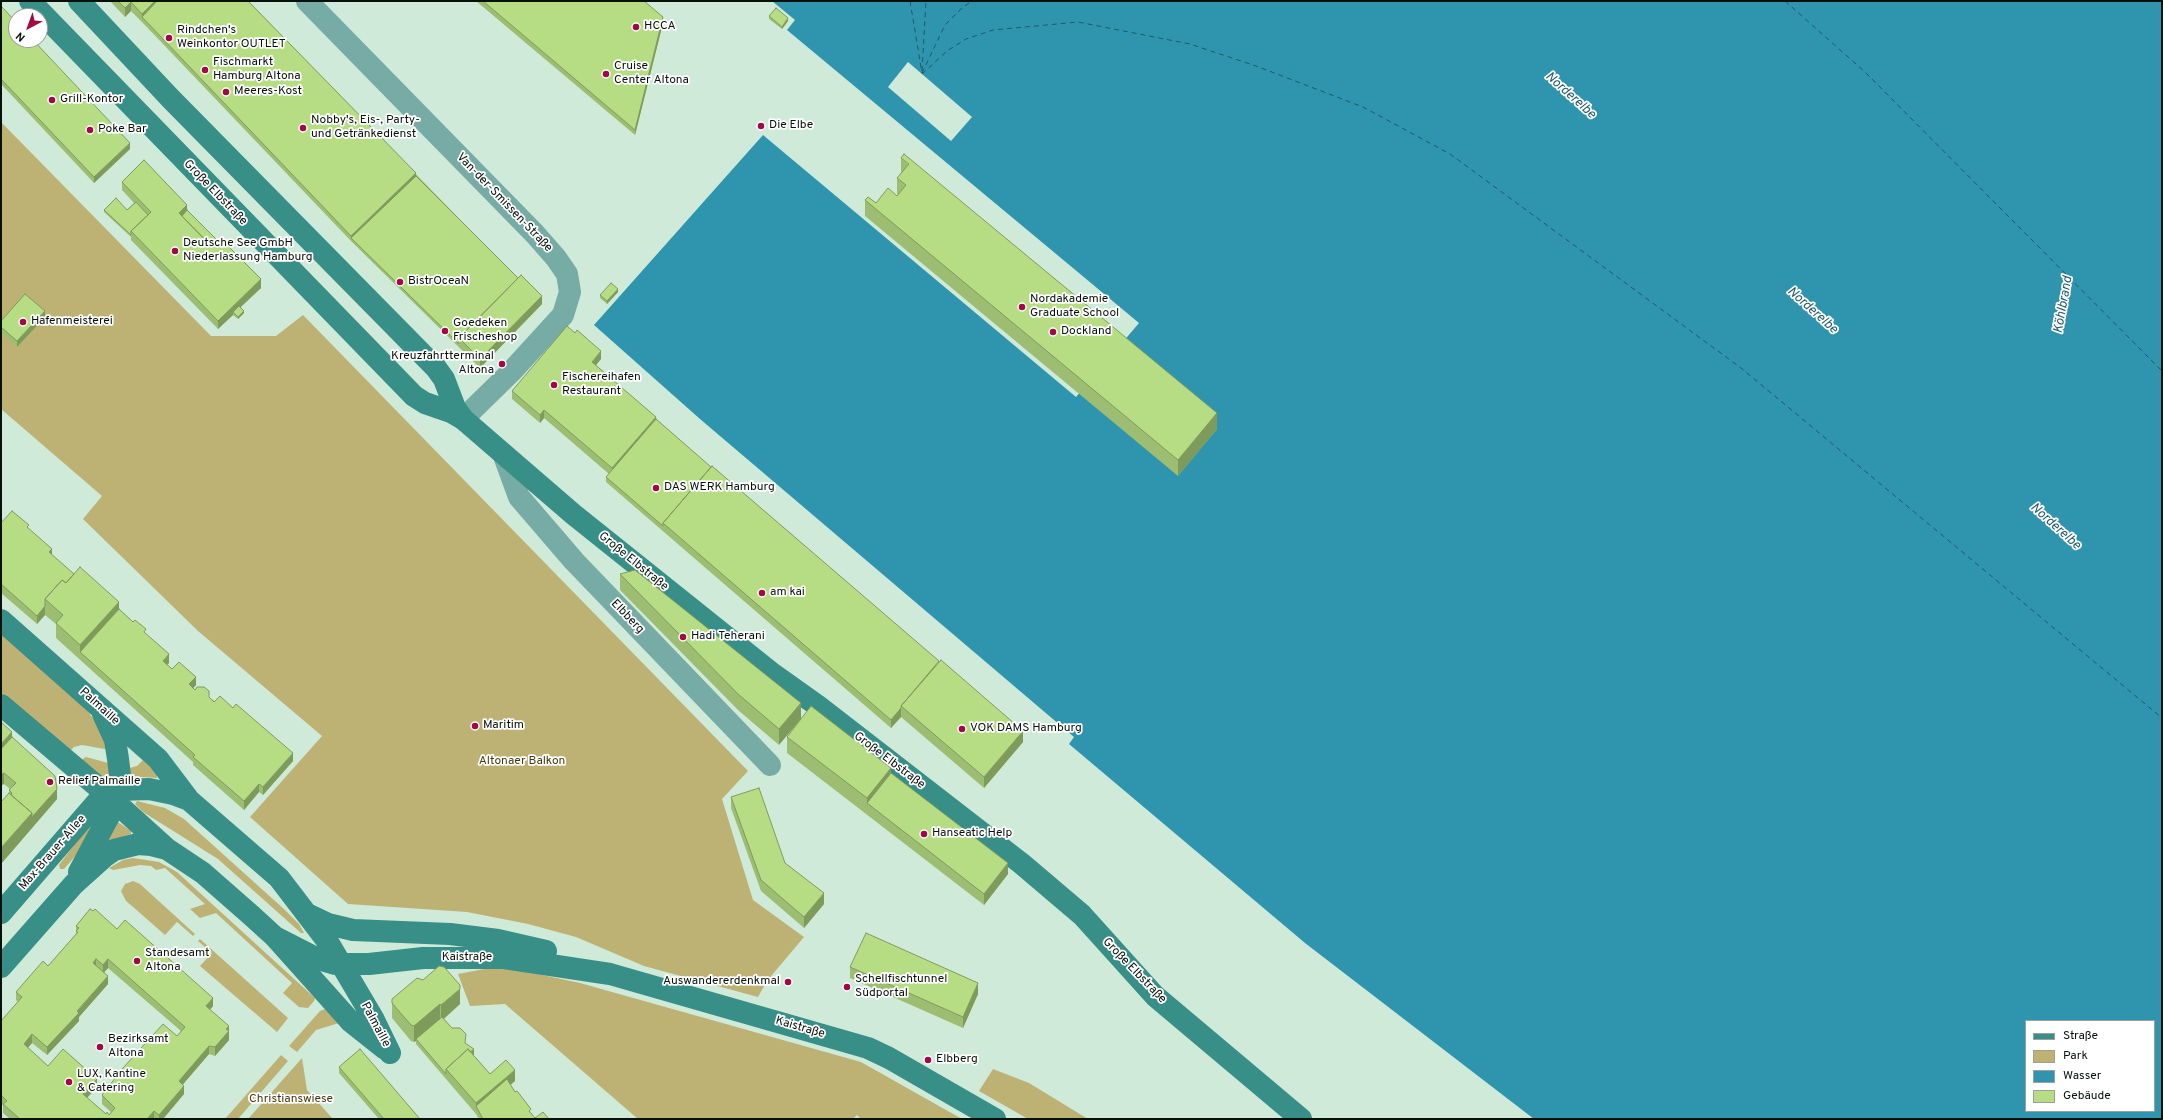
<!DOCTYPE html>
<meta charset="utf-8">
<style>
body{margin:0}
#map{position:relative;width:2163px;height:1120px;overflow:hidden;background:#d0ead9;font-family:Overpass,sans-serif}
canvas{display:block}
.frame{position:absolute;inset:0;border:2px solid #07100b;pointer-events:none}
.legend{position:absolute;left:2025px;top:1020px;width:130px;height:92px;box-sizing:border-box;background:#fff;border:1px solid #9c9f9d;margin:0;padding:5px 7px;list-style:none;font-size:12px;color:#07100b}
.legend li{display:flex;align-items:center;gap:8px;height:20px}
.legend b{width:20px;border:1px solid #9c9f9d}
.north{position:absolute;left:8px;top:8px;width:40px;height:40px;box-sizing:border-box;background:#fff;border:1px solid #9c9f9d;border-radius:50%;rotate:221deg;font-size:11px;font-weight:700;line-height:16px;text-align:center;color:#07100b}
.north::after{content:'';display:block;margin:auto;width:14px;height:18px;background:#a20844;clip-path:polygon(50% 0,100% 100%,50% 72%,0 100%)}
</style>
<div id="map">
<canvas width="2163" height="1120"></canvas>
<div class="frame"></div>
<ul class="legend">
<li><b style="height:5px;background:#378f88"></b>Straße</li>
<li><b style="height:11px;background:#beb174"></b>Park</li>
<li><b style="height:11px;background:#2f95af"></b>Wasser</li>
<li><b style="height:11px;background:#b6dd84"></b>Gebäude</li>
</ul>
<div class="north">N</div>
</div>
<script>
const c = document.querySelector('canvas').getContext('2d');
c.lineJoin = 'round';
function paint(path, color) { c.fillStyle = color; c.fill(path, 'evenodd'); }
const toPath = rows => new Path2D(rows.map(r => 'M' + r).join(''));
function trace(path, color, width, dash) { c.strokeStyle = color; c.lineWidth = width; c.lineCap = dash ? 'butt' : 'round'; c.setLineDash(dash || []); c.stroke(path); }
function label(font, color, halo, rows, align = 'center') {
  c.font = font + ' Overpass,sans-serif'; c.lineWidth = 3.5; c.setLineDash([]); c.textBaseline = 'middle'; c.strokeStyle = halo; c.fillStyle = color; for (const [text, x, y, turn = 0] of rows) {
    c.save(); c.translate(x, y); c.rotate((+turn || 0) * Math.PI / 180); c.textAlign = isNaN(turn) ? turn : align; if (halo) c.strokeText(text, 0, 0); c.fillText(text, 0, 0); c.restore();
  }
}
paint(toPath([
 [1,122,211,336,276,336,303,315,748,771,722,799,753,900,804,937,767,981,758,997,644,966,576,937,528,924,467,912,348,904,250,817,322,736,198,631,83,519,102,496,1,409],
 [1,632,85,707,100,728,110,750,82,745,74,747,70,751,1,695],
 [86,757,112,764,110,774,107,780,81,760],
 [143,760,157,772,157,778,128,776,126,769,137,766],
 [137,801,165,808,184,819,285,910,299,924,304,933,301,933,218,859,143,812,135,804],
 [93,820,90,839,64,869,60,869,59,865],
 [118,822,131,831,131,834,106,842],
 [133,858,159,862,177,872,315,998,314,1001,308,1008,299,1007,283,993,292,983,216,913,200,918,190,909,205,904,165,868,156,870,151,866,140,865,113,870,109,868,123,860],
 [133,881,140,884,195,934,193,936,177,922,165,935,132,906,126,901,121,891,125,884],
 [200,939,288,1018,277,1032,200,966,212,953,198,941],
 [500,966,580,983,861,1062,962,1119,861,1119,857,1115,853,1119,638,1119,505,1004,470,1006,458,974],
 [325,1009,339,1023,316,1030,297,1052,289,1046,320,1011],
 [281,1055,288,1061,238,1119,225,1119],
 [302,1058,307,1090,333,1119,248,1119],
 [993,1069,1029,1083,1088,1119,1028,1119,979,1091]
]), '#beb174');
paint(toPath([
 [772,1,2162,1,2162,1119,1534,1119,1305,943,1069,744,1074,737,700,419,594,325,763,135,1076,397,1139,323,787,30,795,20],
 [2026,1021,2154,1021,2154,1111,2026,1111]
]), '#2f95af');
paint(toPath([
 [908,62,972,117,951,141,888,87]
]), '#d0ead9');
trace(toPath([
 [910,1,922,73],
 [1785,1,1865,72,2162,371],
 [922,71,926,1],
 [922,73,945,25,962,8,972,1],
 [922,74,947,51,966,39,993,30,1078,22,1190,44,1256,66,1363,107,1450,154,1741,368,2162,718]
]), '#225967', 1, [5, 4]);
trace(toPath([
 [307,1,535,234,556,258,567,274,570,292,563,315,511,372,463,419],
 [504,456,519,497,574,561,770,765]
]), '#77aba5', 22);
trace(toPath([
 [30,1,414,396,425,403,451,412,463,419,573,514,773,674,818,706,1022,864,1082,915,1155,996,1301,1119],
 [79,1,171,99,436,368,444,379,455,408,463,419],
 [1,620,158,759,189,800,279,878,328,942,373,1018,390,1053],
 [1,705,105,793,167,849,203,873,252,916,275,937,351,1022,385,1049],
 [105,793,118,790,149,789,173,794,189,800],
 [79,872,116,803,120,775,118,759,115,740,103,714],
 [1,913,105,793],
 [309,915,328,924,353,930,450,934,498,940,546,951],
 [275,937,318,959,335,964,369,964,423,958,504,958,610,974,868,1048,889,1058,995,1119],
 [1,967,74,884,104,857,114,850,138,844,151,845,167,849]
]), '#378f88', 22);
paint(toPath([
 [110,1,248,1,542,304,480,368,351,241,142,22,131,11,125,17],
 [476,1,644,1,663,23,635,135],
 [1,6,130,149,94,183,1,84],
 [769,16,788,21,782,29,769,19],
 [901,158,1217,429,1178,476,865,216,865,200,876,203,897,196,898,195,897,194,897,178,901,173],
 [122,182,187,210,261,288,241,307,244,313,238,319,233,315,218,329,131,240,131,237,104,212,104,210,127,210,134,203,122,190],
 [618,292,607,304,600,298,600,295],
 [45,317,17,347,1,332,1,321],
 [601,359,596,365,656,419,1023,742,984,788,901,717,891,728,606,482,606,477,609,474,544,418,540,423,512,399,512,391],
 [1,523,29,529,52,555,74,574,119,609,146,634,169,663,167,665,172,669,196,685,193,688,195,690,209,697,293,761,263,795,259,792,244,810,193,765,193,762,56,638,56,624,45,615,37,624,1,593],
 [620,574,801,703,779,745,738,710,620,590],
 [1,722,57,799,1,864,1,802,9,793,9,790,10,789,4,784,2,785,1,784],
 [787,737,891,773,1008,874,984,905,787,753],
 [731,797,785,863,824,904,804,928,761,891,731,808],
 [76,926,117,929,213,1006,210,1010,229,1031,229,1040,215,1056,209,1054,183,1084,184,1094,163,1119,10,1119,3,1113,3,1106,1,1103,1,1021,18,1002,16,1000,16,992,48,966,76,934],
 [108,968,181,1031,177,1036,102,1095,102,1104,111,1112,109,1115,106,1114,87,1098,97,1087,48,1066,28,1048,32,1043,47,1055,79,1021,79,1017,108,984,104,973],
 [850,967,978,994,963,1028,850,978],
 [392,1003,460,1004,444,1019,465,1043,474,1055,473,1055,490,1074,515,1081,510,1085,515,1092,535,1118,549,1119,479,1119,476,1114,416,1044,416,1041,414,1042,411,1041,392,1018],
 [339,1067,420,1119,379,1119,339,1073]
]), '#9dbe72');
paint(toPath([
 [155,1,163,1,142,17,142,14],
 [131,2,131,11,125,17,125,8],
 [663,17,663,23,635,135,635,130],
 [788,18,788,21,782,29,782,27],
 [130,143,130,149,94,183,94,177],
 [416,173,416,178,351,238,351,236],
 [187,205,187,213,180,220,179,213],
 [261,279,261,288,234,313,233,312,233,315,218,329,218,321],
 [618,289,618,292,607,304,607,301],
 [542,296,542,304,480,368,480,359],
 [45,311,45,317,17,347,17,341],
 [244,311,244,313,238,319,238,317],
 [601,351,601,359,592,370,592,362],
 [544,410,544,418,540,423,540,415],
 [1217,413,1217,429,1178,476,1178,460],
 [656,417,656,425,612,476,612,468],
 [52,549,52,558,49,552],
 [119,602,119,617,80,652,80,645],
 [45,606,45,615,37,624,37,616],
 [169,654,169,663,163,669,163,661],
 [196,677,196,685,189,693,189,684],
 [801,703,801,719,779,745,779,729],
 [901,708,901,717,891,728,891,720],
 [1023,731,1023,742,984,788,984,777],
 [12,732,12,748,1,760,1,744],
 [293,753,293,761,263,795,263,787],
 [891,768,891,784,867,803,867,798],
 [4,773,4,784,2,785,2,774],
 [259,784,259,792,244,810,244,801],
 [57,789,57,799,1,864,1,848,32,813],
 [1008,863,1008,874,984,905,984,894],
 [824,893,824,904,804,928,804,917],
 [96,959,96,967,93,963],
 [108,959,108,968,103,973,103,965],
 [108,976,108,984,79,1017,79,1021,47,1055,47,1047],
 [978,983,978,994,963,1028,963,1017],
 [460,989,460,1004,441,1021,441,1005],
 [213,998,213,1006,206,1014,206,1006],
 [440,1004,440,1020,416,1039,416,1041,414,1042,414,1026],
 [229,1026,229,1040,215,1056,215,1047,226,1029],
 [32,1034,32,1043,24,1052,24,1044],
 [209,1046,209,1054,179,1089,179,1081],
 [474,1049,474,1055,451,1075,448,1072],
 [515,1070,515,1081,479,1112,476,1106,476,1103],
 [97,1079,97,1087,83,1102,83,1094],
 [184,1086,184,1094,163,1119,159,1119,159,1115],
 [154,1111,154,1119,147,1119]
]), '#7f9b5c');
const building = toPath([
 [118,1,155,1,142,14,131,2,125,8,118,1],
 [157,1,248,1,416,173,351,236,142,17,157,1],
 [483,1,644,1,663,17,635,130,483,1],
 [1,6,16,22,16,40,33,40,130,143,94,177,1,79,1,6],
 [776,8,788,18,782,27,769,16,776,8],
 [904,154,1217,413,1178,460,865,200,868,197,876,203,888,188,897,196,906,185,897,178,909,164,901,158,904,154],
 [144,160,187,205,179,213,212,247,221,239,261,279,218,321,131,231,151,212,122,182,144,160],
 [416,176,518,278,459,338,459,344,351,238,416,176],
 [116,198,127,210,136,202,148,215,131,231,131,235,104,210,116,198],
 [187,210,218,241,212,247,182,216,187,210],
 [521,275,542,296,480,359,459,338,521,275],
 [611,283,618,289,607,301,600,295,611,283],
 [25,294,45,311,17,341,1,327,1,321,25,294],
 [239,306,244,311,238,317,233,312,239,306],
 [567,326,575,333,577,330,601,351,592,362,656,417,612,468,544,410,540,415,512,391,567,326],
 [656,419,711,467,663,523,663,526,606,477,656,419],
 [712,466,939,661,901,706,901,708,891,720,663,523,712,466],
 [12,511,29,525,27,527,52,549,49,552,74,574,66,583,62,580,45,599,45,606,37,616,1,584,1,523,12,511],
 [80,567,119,602,80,645,56,623,63,615,45,599,62,580,66,583,80,567],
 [635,570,801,703,779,729,738,694,620,574,635,570],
 [119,609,133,622,135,620,146,629,144,632,169,654,163,661,172,669,179,662,196,677,189,684,195,690,197,687,204,687,209,691,209,697,214,702,220,696,233,708,236,704,293,753,263,787,259,784,244,801,193,757,195,755,80,652,119,609],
 [941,660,1023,731,984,777,901,706,941,660],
 [811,706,891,768,867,798,787,737,811,706],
 [1,722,12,732,1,744,1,722],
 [12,737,55,776,57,789,32,817,32,813,11,795,12,793,9,790,16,783,4,773,2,774,1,773,1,749,12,737],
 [891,773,1008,863,984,894,867,803,891,773],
 [759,788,785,863,824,893,804,917,761,880,731,797,759,788],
 [9,793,32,813,1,848,1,802,9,793],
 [90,909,93,911,95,909,117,929,125,920,213,998,206,1006,229,1026,226,1029,229,1031,215,1047,209,1046,179,1081,184,1086,159,1115,154,1111,147,1119,20,1119,3,1104,7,1101,1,1095,1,1079,2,1077,1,1076,1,1021,22,997,16,992,43,961,48,966,78,932,76,931,79,928,76,926,90,909],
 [96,959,103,965,108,959,185,1027,177,1036,163,1024,123,1068,102,1095,115,1108,109,1115,107,1112,106,1114,83,1094,97,1079,63,1049,48,1066,24,1044,32,1034,47,1047,79,1013,77,1011,108,976,93,963,96,959],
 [866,933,978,983,963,1017,850,967,866,933],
 [439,966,444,967,460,985,460,989,441,1005,440,1004,414,1026,411,1025,392,1003,392,999,417,978,423,980,439,966],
 [442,1017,452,1028,460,1028,466,1034,465,1043,474,1049,470,1052,468,1049,446,1069,446,1074,416,1039,442,1017],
 [360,1049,420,1119,384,1119,339,1067,360,1049],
 [468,1049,490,1074,506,1060,515,1070,476,1103,446,1069,468,1049],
 [507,1079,515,1092,517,1091,531,1109,529,1111,535,1118,543,1112,549,1119,483,1119,476,1106,507,1079]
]);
paint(building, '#b6dd84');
trace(building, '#7f9b5c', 1);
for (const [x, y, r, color] of [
 [636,27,4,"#a20844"],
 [169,38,4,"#a20844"],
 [205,70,4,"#a20844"],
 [606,74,4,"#a20844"],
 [226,92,4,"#a20844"],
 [52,100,4,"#a20844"],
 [761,126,4,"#a20844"],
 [303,128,4,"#a20844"],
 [90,130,4,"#a20844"],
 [175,251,4,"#a20844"],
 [400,282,4,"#a20844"],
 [1022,307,4,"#a20844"],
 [23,322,4,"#a20844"],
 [445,331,4,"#a20844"],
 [1053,332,4,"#a20844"],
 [502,364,4,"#a20844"],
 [554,385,4,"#a20844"],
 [656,488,4,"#a20844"],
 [762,593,4,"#a20844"],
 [683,637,4,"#a20844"],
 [475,726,4,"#a20844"],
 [962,729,4,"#a20844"],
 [50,782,4,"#a20844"],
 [924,834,4,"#a20844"],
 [137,961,4,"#a20844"],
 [788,982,4,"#a20844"],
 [847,987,4,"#a20844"],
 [100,1047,4,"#a20844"],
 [928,1060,4,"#a20844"],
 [69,1082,4,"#a20844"]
]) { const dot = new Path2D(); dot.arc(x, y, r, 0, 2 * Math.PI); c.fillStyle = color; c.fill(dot); trace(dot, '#fff', 1.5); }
label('12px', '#07100b', '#fff', [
 ["HCCA",644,27],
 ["Rindchen's",177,31],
 ["Weinkontor OUTLET",177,45],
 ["Fischmarkt",213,63],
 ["Hamburg Altona",213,77],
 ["Cruise",614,67],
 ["Center Altona",614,81],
 ["Meeres-Kost",234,92],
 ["Grill-Kontor",60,100],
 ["Nobby's, Eis-, Party-",311,121],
 ["und Getränkedienst",311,135],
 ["Die Elbe",769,126],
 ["Poke Bar",98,130],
 ["Deutsche See GmbH",183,244],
 ["Niederlassung Hamburg",183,258],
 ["BistrOceaN",408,282],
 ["Nordakademie",1030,300],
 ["Graduate School",1030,314],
 ["Hafenmeisterei",31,322],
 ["Goedeken",453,324],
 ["Frischeshop",453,338],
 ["Dockland",1061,332],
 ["Kreuzfahrtterminal",494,357,"right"],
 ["Altona",494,371,"right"],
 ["Fischereihafen",562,378],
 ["Restaurant",562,392],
 ["DAS WERK Hamburg",664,488],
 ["am kai",770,593],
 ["Hadi Teherani",691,637],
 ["Maritim",483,726],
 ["VOK DAMS Hamburg",970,729],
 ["Relief Palmaille",58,782],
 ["Hanseatic Help",932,834],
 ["Standesamt",145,954],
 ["Altona",145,968],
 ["Schellfischtunnel",855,980],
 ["Südportal",855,994],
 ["Auswandererdenkmal",780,982,"right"],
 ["Bezirksamt",108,1040],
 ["Altona",108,1054],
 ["Elbberg",936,1060],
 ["LUX, Kantine",77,1075],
 ["& Catering",77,1089]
], 'left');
label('12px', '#07100b', '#fff', [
 ["Große Elbstraße",215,193,46],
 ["Van-der-Smissen-Straße",504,203,46],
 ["Große Elbstraße",633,562,39],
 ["Elbberg",627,617,46],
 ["Palmaille",99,707,42],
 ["Große Elbstraße",889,761,37],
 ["Max-Brauer-Allee",53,853,-49],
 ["Kaistraße",467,958],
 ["Große Elbstraße",1134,971,46],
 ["Palmaille",375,1025,62],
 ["Kaistraße",800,1028,16]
]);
label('12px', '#423a0f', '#fff', [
 ["Altonaer Balkon",522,762],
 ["Christianswiese",291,1100]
]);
label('italic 13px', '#225967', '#fff', [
 ["Norderelbe",1570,96,42],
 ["Köhlbrand",2064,305,-80],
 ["Norderelbe",1812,311,42],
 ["Norderelbe",2055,527,42]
]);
</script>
